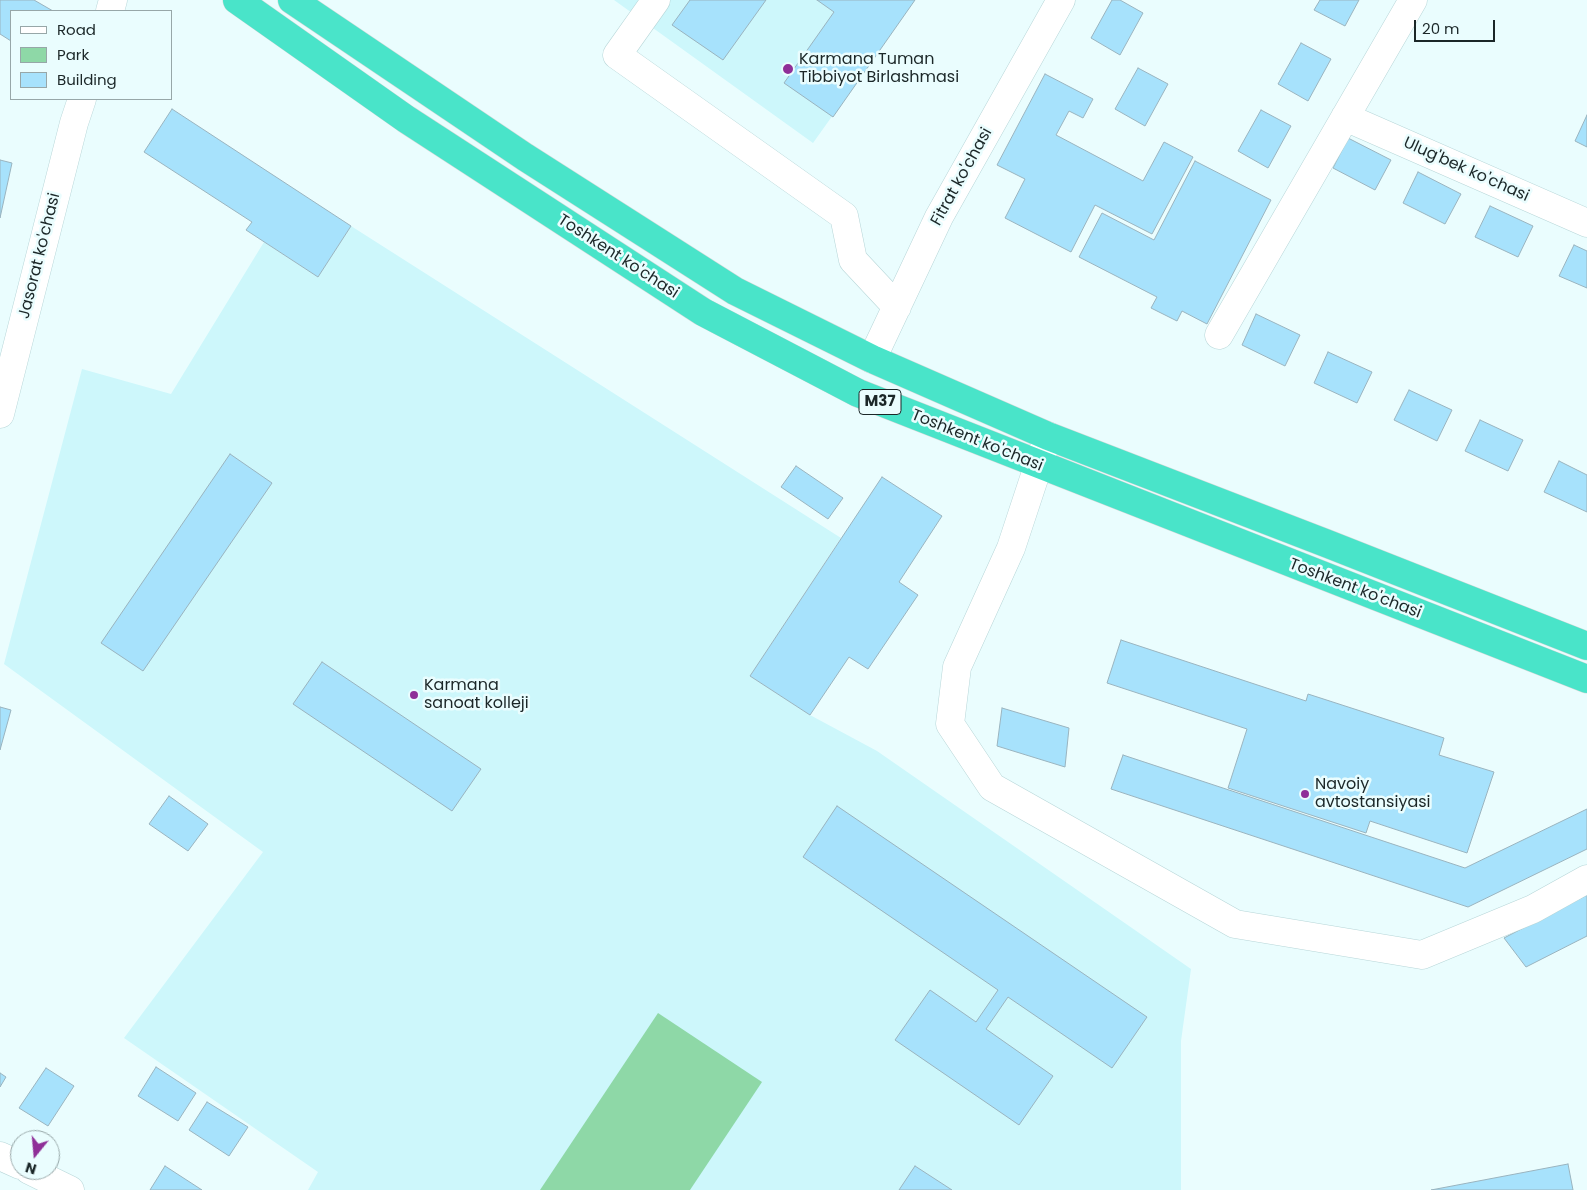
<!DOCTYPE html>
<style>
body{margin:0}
#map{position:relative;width:1587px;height:1190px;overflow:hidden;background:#eafdfe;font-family:Poppins,sans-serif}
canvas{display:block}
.legend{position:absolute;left:10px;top:10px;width:162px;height:90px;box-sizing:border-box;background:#eafdfe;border:1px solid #97a7a8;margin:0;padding:6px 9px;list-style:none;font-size:15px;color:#1b2728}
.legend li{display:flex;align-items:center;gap:10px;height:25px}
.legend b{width:25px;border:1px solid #97a7a8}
.north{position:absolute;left:10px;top:1130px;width:50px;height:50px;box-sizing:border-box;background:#eafdfe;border:1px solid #97a7a8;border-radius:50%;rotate:197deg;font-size:14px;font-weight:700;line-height:20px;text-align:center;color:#1b2728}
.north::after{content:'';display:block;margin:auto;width:18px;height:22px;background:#8f2f98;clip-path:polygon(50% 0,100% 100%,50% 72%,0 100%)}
.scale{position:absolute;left:1414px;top:20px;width:81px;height:22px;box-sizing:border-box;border:2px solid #1b2728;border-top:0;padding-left:6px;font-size:15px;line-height:18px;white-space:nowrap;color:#1b2728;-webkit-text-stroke:4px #eafdfe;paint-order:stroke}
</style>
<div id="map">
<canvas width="1587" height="1190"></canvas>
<ul class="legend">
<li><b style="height:6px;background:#fff"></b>Road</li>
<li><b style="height:14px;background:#8ed8a7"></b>Park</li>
<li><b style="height:14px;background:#a7e2fc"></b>Building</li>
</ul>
<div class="north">N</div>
<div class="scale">20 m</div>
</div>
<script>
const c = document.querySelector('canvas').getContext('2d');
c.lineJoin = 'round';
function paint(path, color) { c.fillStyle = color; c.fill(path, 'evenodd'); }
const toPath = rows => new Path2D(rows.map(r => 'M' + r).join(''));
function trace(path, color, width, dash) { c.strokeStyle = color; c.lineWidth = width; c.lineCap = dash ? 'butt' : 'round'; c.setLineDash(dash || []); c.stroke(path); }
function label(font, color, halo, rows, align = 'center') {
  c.font = font + ' Poppins,sans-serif'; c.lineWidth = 5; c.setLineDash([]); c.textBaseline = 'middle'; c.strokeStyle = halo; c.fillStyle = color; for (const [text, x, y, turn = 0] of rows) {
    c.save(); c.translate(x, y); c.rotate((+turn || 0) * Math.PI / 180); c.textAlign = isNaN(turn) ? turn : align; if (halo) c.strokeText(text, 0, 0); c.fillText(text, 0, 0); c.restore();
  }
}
paint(toPath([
 [614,0,915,0,813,143],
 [351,226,841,538,750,676,810,715,877,751,1191,969,1181,1041,1181,1190,308,1190,318,1172,124,1038,263,852,4,664,82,369,171,394,264,242,318,277]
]), '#cdf7fb');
paint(toPath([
 [658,1013,762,1082,690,1190,540,1190]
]), '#8ed8a7');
const building = toPath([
 [0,0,34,0,53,11,11,11,11,41,0,34,0,0],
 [690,0,766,0,723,60,672,25,690,0],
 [817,0,915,0,833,117,784,83,834,12,817,0],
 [1112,0,1120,0,1143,13,1120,55,1091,38,1112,0],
 [1320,0,1359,0,1345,26,1314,10,1320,0],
 [1301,43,1331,59,1308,101,1278,84,1301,43],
 [1138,68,1168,84,1145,126,1115,109,1138,68],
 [1045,74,1093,99,1083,118,1069,111,1056,135,1143,181,1164,142,1193,157,1152,234,1095,205,1071,252,1005,218,1025,179,997,165,1045,74],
 [172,109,351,226,318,277,246,230,252,222,144,152,172,109],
 [1261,110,1291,126,1268,168,1238,151,1261,110],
 [1587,115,1587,147,1575,141,1587,115],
 [1348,138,1391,160,1375,190,1333,168,1348,138],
 [0,160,12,163,0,218,0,160],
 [1195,161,1271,200,1207,324,1182,311,1177,321,1151,308,1157,297,1079,257,1102,213,1154,240,1195,161],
 [1418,172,1461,194,1445,224,1403,203,1418,172],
 [1490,206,1533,226,1518,257,1475,237,1490,206],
 [1574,245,1587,251,1587,288,1559,276,1574,245],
 [1256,314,1300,335,1285,366,1242,345,1256,314],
 [1328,352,1372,372,1357,403,1314,383,1328,352],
 [1409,390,1452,410,1437,441,1394,420,1409,390],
 [1480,420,1523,440,1508,471,1465,451,1480,420],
 [230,454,272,483,143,671,101,643,230,454],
 [1559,461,1587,475,1587,512,1544,492,1559,461],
 [796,466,843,498,828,519,781,487,796,466],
 [882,477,942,516,899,582,918,595,868,669,849,657,810,715,750,676,882,477],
 [1121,640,1306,701,1308,694,1444,738,1439,755,1494,772,1467,853,1370,821,1366,833,1228,788,1247,729,1107,683,1121,640],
 [322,662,481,769,452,811,293,704,322,662],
 [0,707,11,710,0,750,0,707],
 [1002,708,1069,728,1065,767,997,746,1002,708],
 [1123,755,1465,868,1587,809,1587,849,1468,907,1111,789,1123,755],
 [169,796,208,824,188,851,149,824,169,796],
 [837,806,1147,1017,1112,1068,1008,997,986,1029,1053,1076,1019,1125,895,1040,930,990,976,1022,998,990,803,857,837,806],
 [1587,895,1587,936,1526,967,1504,938,1587,895],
 [156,1067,196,1093,178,1121,138,1096,156,1067],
 [46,1068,74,1086,48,1126,19,1108,46,1068],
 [0,1073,6,1077,0,1087,0,1073],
 [207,1102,248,1127,229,1156,189,1130,207,1102],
 [1568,1164,1573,1190,1431,1190,1568,1164],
 [165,1166,202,1190,150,1190,165,1166],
 [915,1166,952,1190,899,1190,915,1166]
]);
paint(building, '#a7e2fc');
trace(building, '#9ab4bf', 1);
const minor = toPath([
 [656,0,617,55,844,216,853,260,897,307],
 [110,11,113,0],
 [1345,117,1587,223],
 [1219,335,1413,0],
 [872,359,939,217,1061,0],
 [0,414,74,123,82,99],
 [1048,436,1011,548,957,667,950,724,992,787,1235,924,1422,955,1533,909,1587,879],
 [0,1156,20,1165],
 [29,1170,70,1190]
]);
const highway = toPath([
 [237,0,406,119,703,312,858,393,1587,679],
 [292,0,525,157,735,291,872,359,1048,436,1328,544,1587,646]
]);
trace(minor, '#b7d6d8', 29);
trace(highway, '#d6d8d8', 29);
trace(minor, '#fff', 28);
trace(highway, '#49e4c9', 28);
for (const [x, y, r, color] of [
 [788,69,6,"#8f2f98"],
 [414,695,5,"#8f2f98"],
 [1305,794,5,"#8f2f98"]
]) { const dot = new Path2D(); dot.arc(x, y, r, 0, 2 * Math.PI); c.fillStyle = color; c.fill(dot); trace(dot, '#eafdfe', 2); }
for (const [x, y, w] of [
 [880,402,42]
]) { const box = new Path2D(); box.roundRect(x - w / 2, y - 12.5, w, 25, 4); c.fillStyle = '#eafdfe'; c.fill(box); trace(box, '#1b2728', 1); }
label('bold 15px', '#1b2728', null, [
 ["M37",880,402]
]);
label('16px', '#1b2728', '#eafdfe', [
 ["Karmana Tuman",799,60],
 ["Tibbiyot Birlashmasi",799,78],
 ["Karmana",424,686],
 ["sanoat kolleji",424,704],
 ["Navoiy",1315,785],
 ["avtostansiyasi",1315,803]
], 'left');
label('16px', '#1b2728', '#eafdfe', [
 ["Ulug'bek ko'chasi",1466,170,24],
 ["Fitrat ko'chasi",962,177,-61],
 ["Jasorat ko'chasi",40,256,-76],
 ["Toshkent ko'chasi",618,257,33],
 ["Toshkent ko'chasi",977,441,22],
 ["Toshkent ko'chasi",1355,589,21]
]);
</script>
